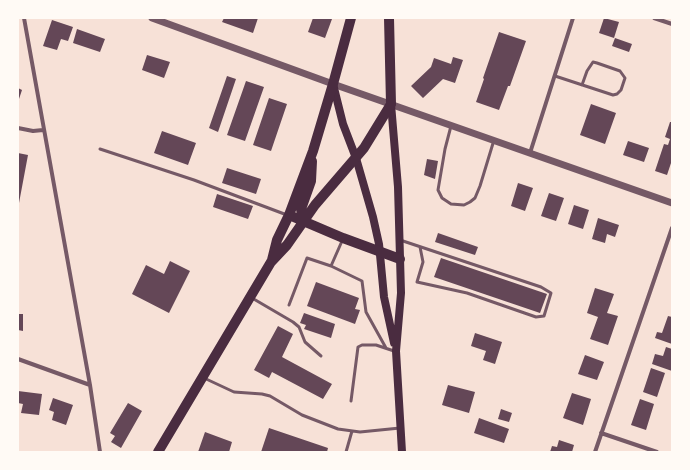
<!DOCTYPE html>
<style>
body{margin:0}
#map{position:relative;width:690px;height:470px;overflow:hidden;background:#f7e1d7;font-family:"PT Sans Narrow",sans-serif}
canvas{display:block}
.frame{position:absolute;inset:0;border:19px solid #fffaf5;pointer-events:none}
</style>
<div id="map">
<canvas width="690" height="470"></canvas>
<div class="frame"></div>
</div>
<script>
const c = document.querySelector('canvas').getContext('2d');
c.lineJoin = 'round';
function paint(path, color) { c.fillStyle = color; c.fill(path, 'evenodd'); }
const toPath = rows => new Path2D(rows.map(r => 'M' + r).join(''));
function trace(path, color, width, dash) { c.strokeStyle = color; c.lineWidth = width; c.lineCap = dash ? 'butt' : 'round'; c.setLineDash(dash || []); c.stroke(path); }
paint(toPath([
 [224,18,258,18,253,33,222,22],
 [313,18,332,19,325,38,308,32],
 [604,18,619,22,614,38,599,33],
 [52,20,73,27,68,41,61,39,57,50,43,46],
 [77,29,105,39,100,52,73,43],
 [499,32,526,41,510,86,508,86,499,110,476,102,484,79,483,78],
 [615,38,632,44,629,52,612,46],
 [147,55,170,62,164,78,142,70],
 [453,57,463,60,455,83,443,79,423,98,411,86,431,67,434,58,451,64],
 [227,76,236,79,218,132,209,128],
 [246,81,264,87,245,141,227,135],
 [18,88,22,90,18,102],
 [269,98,287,104,271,151,253,145],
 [591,104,616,113,605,144,580,135],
 [670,122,672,122,672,160,667,175,655,171,664,144,668,145,670,139,665,137],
 [162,131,196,143,188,165,154,153],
 [628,141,649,148,644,162,623,155],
 [18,153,28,155,19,203,18,203],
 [427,159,438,161,435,179,424,175],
 [227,168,261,179,256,194,222,183],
 [518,183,533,188,525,211,511,206],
 [549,193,564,198,556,221,541,216],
 [217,194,253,206,248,219,213,207],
 [574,205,589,210,583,229,568,224],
 [598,218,619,225,615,237,607,234,605,243,592,239],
 [438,233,478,247,475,255,435,242],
 [441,258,547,294,540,313,434,277],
 [170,261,190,271,169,313,132,294,146,265,164,274],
 [316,282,359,298,355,309,360,310,355,324,307,306],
 [595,288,614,294,607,313,618,316,608,345,590,339,598,317,587,313],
 [304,313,335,324,331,338,304,329,306,325,300,323],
 [18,314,23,314,23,331,18,330],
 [668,316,672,317,672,344,655,338,657,332,662,333],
 [278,326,293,334,282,357,332,384,323,399,272,372,269,378,254,370],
 [475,333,502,342,495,364,483,360,486,351,471,346],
 [666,347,672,349,672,371,652,364,655,354,663,356],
 [585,355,604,362,597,380,578,374],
 [651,368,665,373,657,397,643,392],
 [448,385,475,392,469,413,442,405],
 [18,391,42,394,39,415,21,413,23,404,18,403],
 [572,393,591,399,583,425,563,418],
 [53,398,73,405,66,425,52,420,54,412,49,410],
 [640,399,654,404,646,430,631,425],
 [128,403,142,411,121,448,111,442,115,436,110,433],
 [501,409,512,413,509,422,498,419],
 [479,418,509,429,504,443,474,433],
 [269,428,328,448,327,452,261,452],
 [205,432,232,442,229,452,198,452],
 [559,440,574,445,572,452,550,452,552,446,557,447]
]), '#644757');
trace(toPath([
 [555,76,613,95,617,94,621,90,625,78,620,71,597,63,593,62,587,71,582,85],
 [451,126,445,149,438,190,442,198,451,204,464,205,470,202,475,198,480,186,494,140],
 [100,149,194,180,287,215],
 [400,240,541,287,551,293,544,316,536,317,467,293,417,282,423,262,420,247],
 [331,266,342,241],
 [252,298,293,322,299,327,305,342,321,356],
 [289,305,307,258,331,266,362,281,366,312,386,348],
 [204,378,234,392,262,394,270,396,302,415,338,429,360,432,400,428],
 [351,401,358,347,362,345,376,345,394,351],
 [346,452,352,431]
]), '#755966', 3);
trace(toPath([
 [24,18,90,385,100,452],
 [654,18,672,24],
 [18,128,33,131,43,130],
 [530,153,573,18],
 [18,359,90,385],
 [601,433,657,452],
 [595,452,672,228]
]), '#755966', 4);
trace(toPath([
 [152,18,333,84,672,203]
]), '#755966', 7);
trace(toPath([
 [333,84,343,124,356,158,373,217,379,244,384,297,394,343],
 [391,104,398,187,401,293,396,351,402,452]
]), '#4a2c40', 8);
trace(toPath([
 [289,215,343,238,400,259],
 [303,221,301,209,311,181,312,161],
 [272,260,277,240,289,215,313,151,333,84,351,18],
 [158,452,271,262,287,245,315,205,364,148,391,104,389,18]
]), '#4a2c40', 10);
</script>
